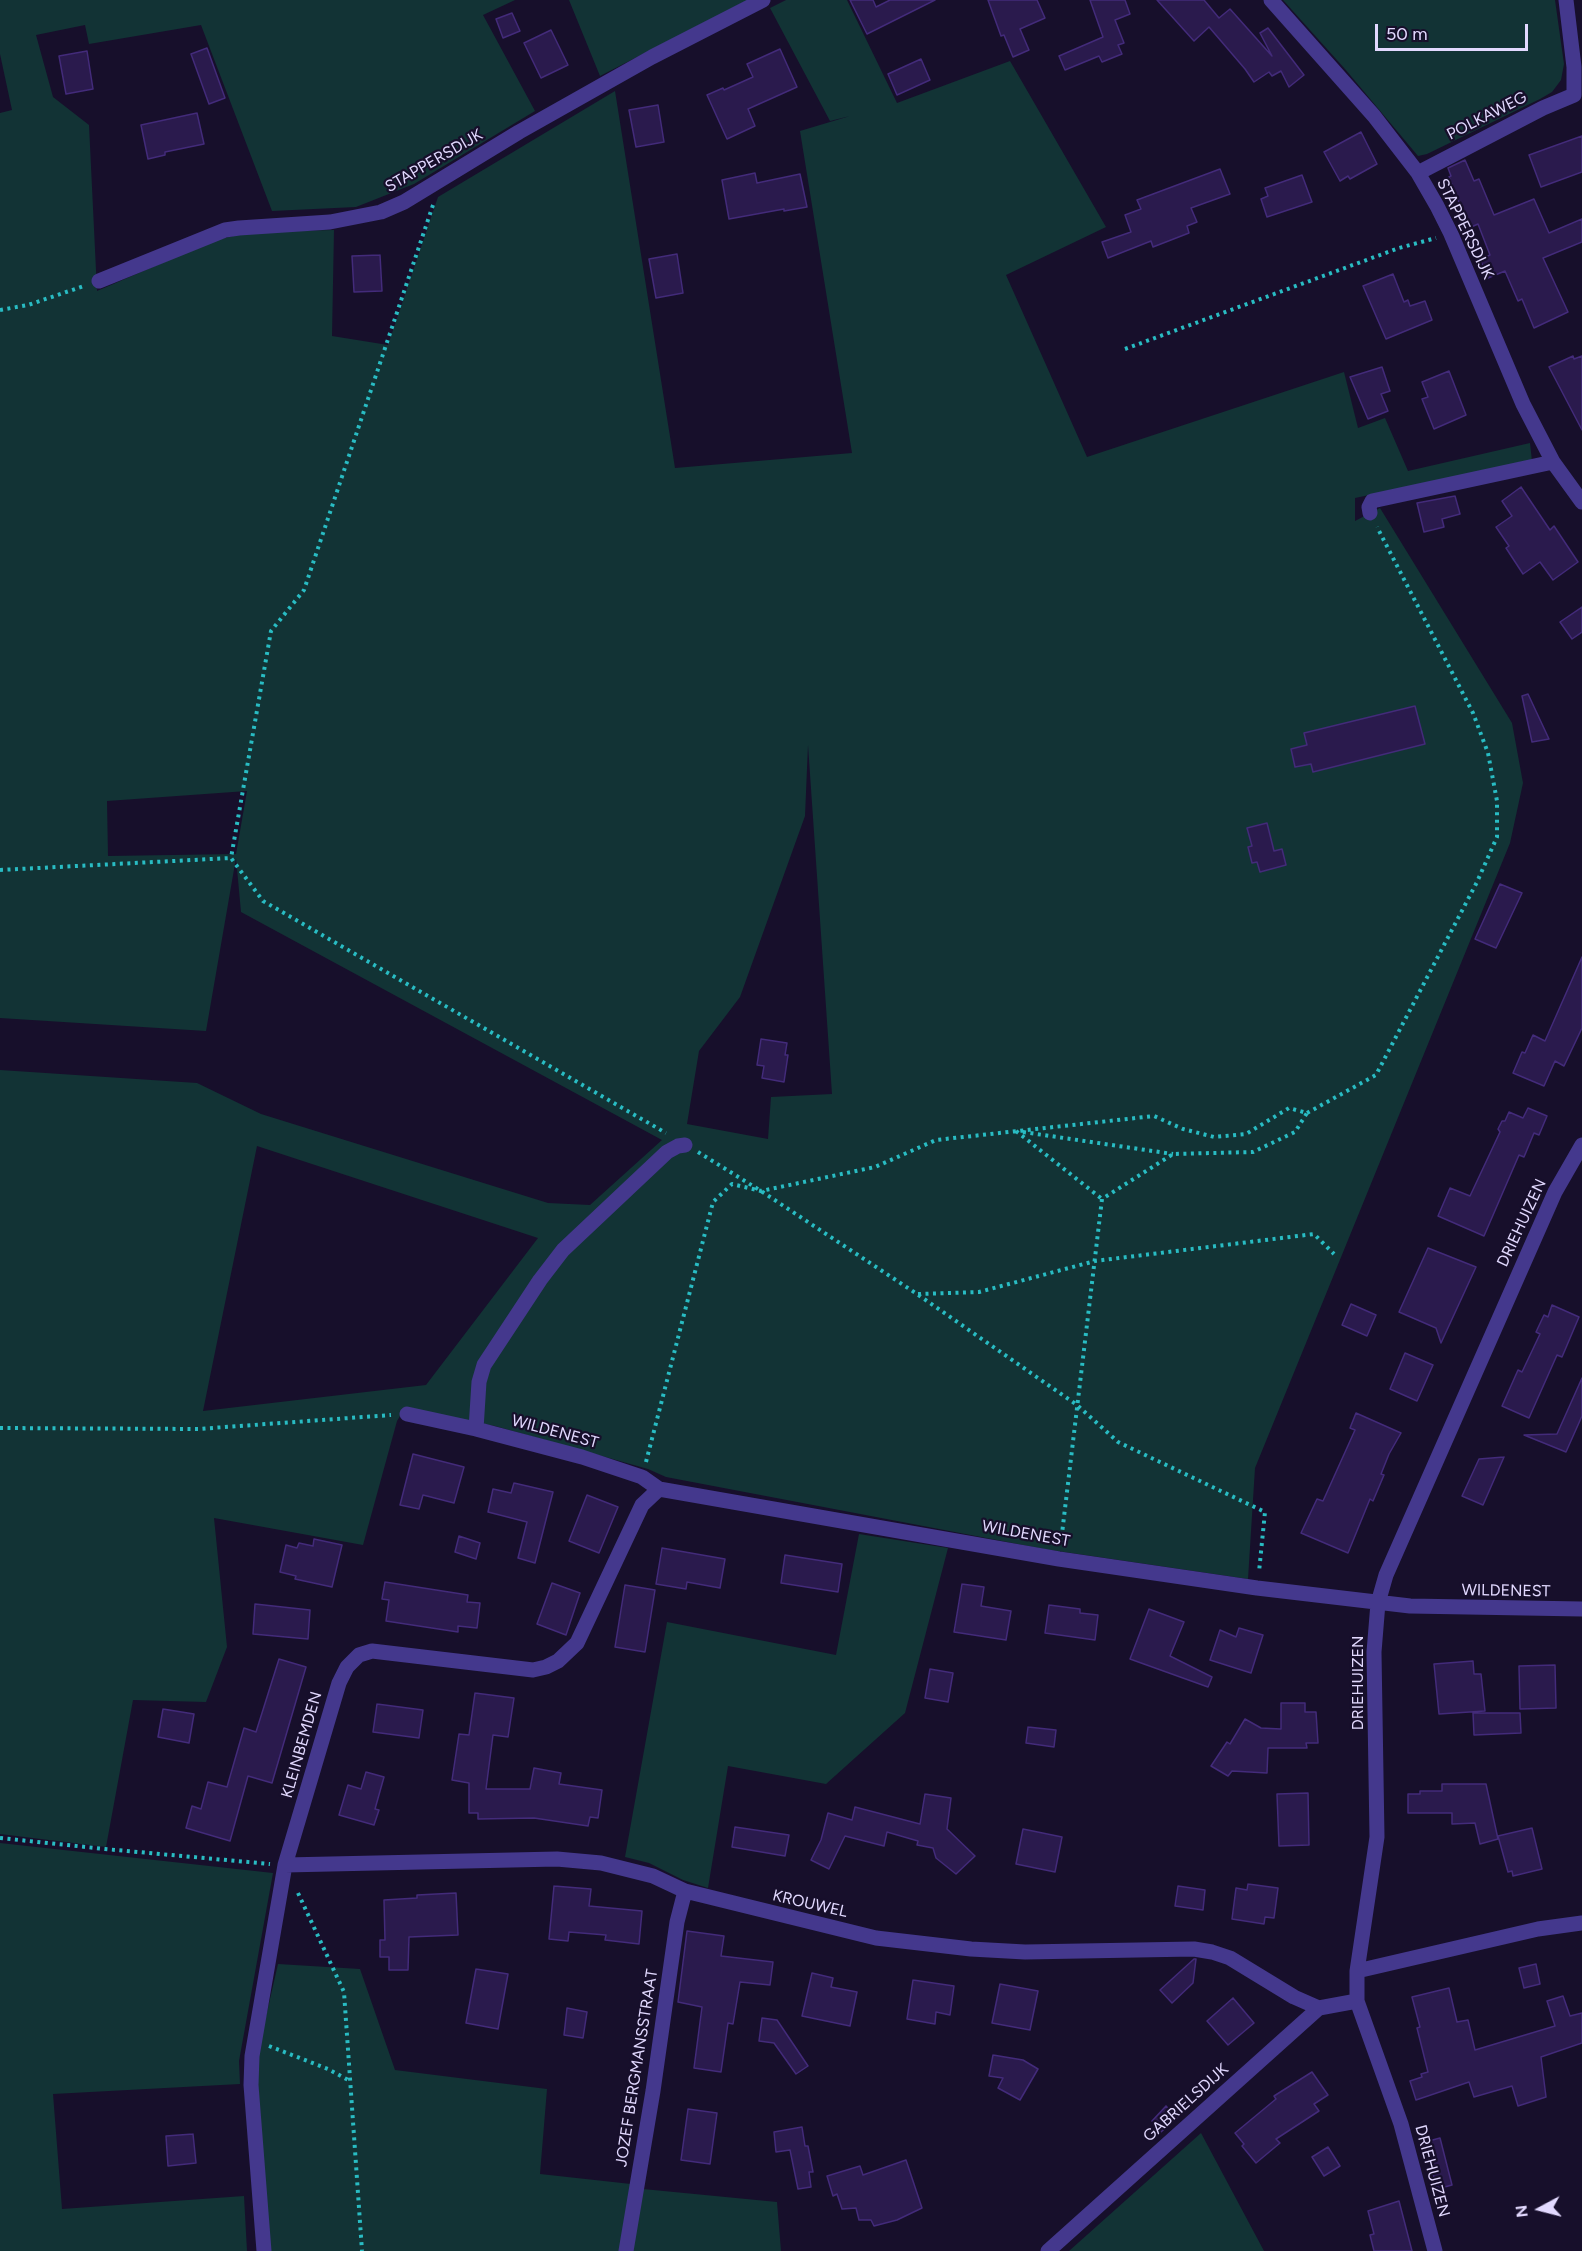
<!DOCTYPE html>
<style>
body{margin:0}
#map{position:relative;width:1582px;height:2251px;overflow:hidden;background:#170f2b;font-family:Figtree,sans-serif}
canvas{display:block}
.north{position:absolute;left:1510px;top:2179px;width:60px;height:60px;-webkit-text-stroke:4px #170f2b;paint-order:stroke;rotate:263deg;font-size:16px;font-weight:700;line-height:24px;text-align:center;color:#e2d9ff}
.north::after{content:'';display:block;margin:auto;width:21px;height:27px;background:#e2d9ff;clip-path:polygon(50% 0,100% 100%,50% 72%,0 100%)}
.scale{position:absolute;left:1375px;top:24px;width:153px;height:27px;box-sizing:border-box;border:3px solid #e2d9ff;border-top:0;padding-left:8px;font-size:18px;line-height:21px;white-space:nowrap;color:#e2d9ff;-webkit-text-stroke:4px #170f2b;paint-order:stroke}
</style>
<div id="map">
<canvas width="1582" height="2251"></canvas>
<div class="north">N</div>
<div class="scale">50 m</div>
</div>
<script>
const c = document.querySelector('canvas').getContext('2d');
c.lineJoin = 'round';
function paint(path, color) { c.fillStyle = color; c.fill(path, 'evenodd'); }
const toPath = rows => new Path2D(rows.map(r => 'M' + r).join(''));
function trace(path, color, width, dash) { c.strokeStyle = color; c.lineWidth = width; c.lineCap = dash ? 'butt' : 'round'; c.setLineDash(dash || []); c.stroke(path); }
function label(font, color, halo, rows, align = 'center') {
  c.font = font + ' Figtree,sans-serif'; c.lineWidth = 4.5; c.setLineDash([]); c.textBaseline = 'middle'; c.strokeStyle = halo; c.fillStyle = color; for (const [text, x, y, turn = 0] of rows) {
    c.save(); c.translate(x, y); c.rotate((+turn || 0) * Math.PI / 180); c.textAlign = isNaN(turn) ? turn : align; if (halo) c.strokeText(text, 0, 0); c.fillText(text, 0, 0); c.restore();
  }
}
paint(toPath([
 [0,0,515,0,483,15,535,111,414,184,356,207,272,211,201,25,89,44,85,25,36,35,53,97,89,125,97,291,213,241,249,232,334,230,332,336,388,345,438,197,615,91,675,468,852,453,800,131,850,116,830,121,770,8,786,0,847,0,897,103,1010,61,1106,227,1006,275,1087,457,1344,372,1358,428,1385,418,1408,471,1530,443,1532,461,1355,498,1355,521,1380,508,1512,723,1523,783,1510,843,1255,1468,1248,1579,1044,1549,666,1477,648,1469,495,1426,405,1408,397,1421,363,1545,214,1518,227,1647,206,1702,133,1700,106,1847,0,1834,0,1070,197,1083,261,1114,548,1203,590,1205,662,1140,241,912,236,858,206,1031,0,1018,0,113,12,110,0,54],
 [808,745,832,1094,771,1097,768,1139,687,1124,699,1051,740,997,805,816],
 [247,791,236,854,108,856,107,801],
 [257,1146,538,1238,426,1385,203,1411],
 [569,0,748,0,600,76],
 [1283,0,1555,0,1564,64,1561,80,1552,92,1540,99,1427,154,1418,156,1345,69],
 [859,1534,948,1548,905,1713,826,1784,728,1766,708,1888,683,1880,649,1863,625,1857,667,1622,836,1655],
 [0,1843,273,1873,239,2061,240,2084,53,2094,62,2209,244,2196,247,2251,0,2251],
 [278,1964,360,1969,395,2070,547,2089,540,2174,631,2184,621,2251,270,2251,256,2060],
 [1201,2133,1264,2251,1069,2251],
 [643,2189,777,2202,781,2251,632,2251]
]), '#123335');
const building = toPath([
 [850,0,873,0,876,7,890,0,935,0,867,34,850,0],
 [988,0,1037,0,1045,18,1020,29,1029,50,1013,57,1004,35,1001,36,988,0],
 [1090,0,1125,0,1130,14,1115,20,1124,43,1118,45,1122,54,1102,62,1099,56,1065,70,1059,56,1103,37,1090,0],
 [1157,0,1204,0,1219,18,1230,9,1272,56,1260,33,1268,28,1304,75,1289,87,1281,71,1272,76,1269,72,1254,82,1245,69,1209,27,1194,41,1157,0],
 [512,13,520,31,503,38,496,19,512,13],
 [551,30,568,65,541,78,524,43,551,30],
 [207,48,225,98,209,104,191,54,207,48],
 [780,49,797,87,748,109,755,126,727,139,707,95,723,88,724,90,753,77,747,64,780,49],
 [87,51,93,89,66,94,59,56,87,51],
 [921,59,930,80,897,95,888,74,921,59],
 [658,105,664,142,636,147,629,110,658,105],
 [197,113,204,144,165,152,165,155,148,159,141,125,197,113],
 [1361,132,1377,164,1350,179,1348,176,1340,181,1324,152,1361,132],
 [1582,136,1582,172,1541,187,1529,155,1582,136],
 [1465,160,1474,181,1479,179,1494,215,1534,199,1549,233,1582,219,1582,242,1543,258,1568,312,1534,328,1522,299,1518,301,1505,271,1488,278,1480,259,1490,255,1478,224,1469,228,1449,177,1451,176,1448,168,1465,160],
 [1220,169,1230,194,1191,208,1197,222,1187,226,1189,233,1153,247,1151,241,1108,258,1102,242,1131,232,1125,215,1141,209,1137,200,1220,169],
 [755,173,757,183,800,174,807,207,784,211,784,209,729,219,722,180,755,173],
 [1302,175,1312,202,1267,217,1261,199,1268,196,1265,188,1302,175],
 [677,254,683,293,656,298,649,259,677,254],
 [380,255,382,291,354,292,352,256,380,255],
 [1393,274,1404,302,1408,300,1410,306,1425,301,1432,320,1386,339,1363,286,1393,274],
 [1573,356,1574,359,1582,356,1582,430,1549,367,1573,356],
 [1382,367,1390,391,1381,394,1388,411,1368,419,1350,377,1382,367],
 [1449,371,1466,415,1434,429,1422,399,1428,397,1422,382,1449,371],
 [1521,487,1550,530,1554,526,1578,562,1553,580,1540,562,1523,574,1506,548,1509,546,1496,527,1512,516,1502,501,1521,487],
 [1455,496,1460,514,1442,519,1444,527,1424,532,1417,503,1455,496],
 [1582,607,1582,632,1572,639,1560,622,1582,607],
 [1528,694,1549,739,1532,742,1522,696,1528,694],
 [1415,706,1425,744,1313,772,1311,764,1295,767,1291,749,1307,745,1304,733,1415,706],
 [1267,823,1274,851,1282,849,1286,865,1260,872,1257,862,1252,863,1248,847,1252,846,1247,828,1267,823],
 [1500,884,1522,893,1496,948,1475,939,1500,884],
 [1582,957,1582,1028,1564,1066,1555,1061,1544,1086,1513,1073,1522,1052,1525,1053,1533,1035,1545,1041,1582,957],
 [761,1039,787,1043,785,1055,788,1055,784,1082,762,1078,764,1066,757,1065,761,1039],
 [1528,1108,1547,1116,1539,1135,1534,1133,1524,1157,1519,1155,1484,1236,1438,1216,1450,1188,1470,1196,1500,1132,1498,1129,1502,1121,1505,1121,1509,1112,1523,1118,1528,1108],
 [1428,1248,1476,1267,1441,1343,1436,1328,1399,1312,1428,1248],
 [1351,1304,1376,1315,1367,1336,1342,1325,1351,1304],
 [1552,1305,1579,1317,1562,1357,1557,1355,1529,1418,1502,1406,1518,1370,1522,1372,1540,1334,1536,1332,1544,1315,1548,1317,1552,1305],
 [1405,1353,1433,1365,1417,1401,1390,1389,1405,1353],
 [1582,1378,1582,1416,1566,1452,1524,1435,1557,1434,1582,1378],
 [1356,1413,1401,1433,1389,1454,1381,1474,1384,1475,1373,1501,1370,1499,1348,1553,1301,1533,1317,1499,1323,1501,1355,1430,1350,1428,1356,1413],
 [413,1454,464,1467,454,1503,423,1495,419,1509,400,1505,413,1454],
 [1504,1457,1483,1505,1462,1496,1479,1459,1504,1457],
 [514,1483,553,1492,535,1563,518,1558,527,1522,488,1512,493,1489,511,1493,514,1483],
 [587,1495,618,1507,599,1553,569,1541,587,1495],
 [459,1536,480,1543,476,1559,455,1552,459,1536],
 [314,1539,342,1545,332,1587,295,1579,296,1576,280,1572,286,1545,297,1548,299,1543,313,1546,314,1539],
 [662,1548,725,1559,720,1588,687,1582,686,1589,656,1584,662,1548],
 [785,1555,842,1564,838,1592,781,1583,785,1555],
 [385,1582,468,1595,467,1602,480,1603,477,1628,458,1626,458,1632,386,1621,389,1600,382,1599,385,1582],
 [552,1583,580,1593,566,1635,537,1624,552,1583],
 [962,1584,984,1587,981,1606,1011,1611,1006,1640,954,1632,962,1584],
 [625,1585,655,1590,645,1652,615,1647,625,1585],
 [255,1604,310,1610,308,1639,253,1634,255,1604],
 [1049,1605,1080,1609,1080,1613,1098,1615,1095,1640,1045,1633,1049,1605],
 [1149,1609,1184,1622,1170,1656,1212,1677,1208,1687,1130,1659,1149,1609],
 [1239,1628,1263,1635,1251,1673,1210,1660,1220,1630,1236,1637,1239,1628],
 [279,1659,306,1667,272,1783,248,1776,230,1841,186,1828,192,1806,201,1809,208,1782,227,1787,244,1728,256,1732,279,1659],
 [1473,1661,1474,1674,1481,1674,1485,1711,1439,1714,1434,1664,1473,1661],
 [1555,1665,1556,1708,1520,1709,1519,1666,1555,1665],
 [930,1669,953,1673,948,1702,925,1698,930,1669],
 [475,1693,514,1698,508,1737,493,1735,486,1789,530,1789,534,1768,561,1773,559,1784,602,1790,598,1818,590,1817,588,1826,534,1818,478,1819,478,1813,469,1813,469,1783,452,1780,459,1734,469,1735,475,1693],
 [1281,1703,1305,1703,1305,1712,1316,1712,1318,1743,1306,1743,1307,1748,1268,1748,1267,1773,1232,1771,1228,1776,1211,1766,1227,1742,1230,1744,1245,1719,1261,1728,1281,1729,1281,1703],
 [377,1704,423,1710,419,1738,373,1732,377,1704],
 [163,1709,194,1714,189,1743,158,1737,163,1709],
 [1473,1713,1520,1713,1521,1733,1474,1735,1473,1713],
 [1028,1727,1056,1730,1054,1747,1026,1743,1028,1727],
 [366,1772,384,1777,375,1809,379,1810,374,1825,339,1815,348,1785,361,1789,366,1772],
 [1442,1784,1486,1784,1498,1839,1480,1844,1475,1823,1452,1824,1452,1813,1408,1813,1408,1794,1420,1794,1420,1791,1442,1791,1442,1784],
 [1308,1793,1309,1845,1279,1846,1277,1794,1308,1793],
 [925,1794,951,1798,947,1829,975,1856,956,1874,936,1858,933,1848,917,1845,918,1841,887,1832,884,1846,845,1836,829,1869,811,1860,821,1840,828,1813,852,1820,855,1807,920,1824,925,1794],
 [735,1827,789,1835,785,1856,732,1847,735,1827],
 [1532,1828,1542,1869,1513,1876,1512,1871,1508,1872,1498,1836,1532,1828],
 [1023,1829,1062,1837,1055,1872,1016,1864,1023,1829],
 [1248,1884,1278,1888,1274,1918,1265,1917,1264,1924,1232,1919,1236,1888,1247,1890,1248,1884],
 [554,1886,591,1889,589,1906,642,1911,639,1944,605,1940,606,1935,569,1932,568,1941,549,1939,554,1886],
 [1178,1886,1205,1890,1203,1910,1175,1906,1178,1886],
 [456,1893,458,1935,409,1937,408,1970,389,1970,389,1957,380,1957,380,1940,385,1940,384,1900,417,1898,417,1895,456,1893],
 [687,1931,724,1936,721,1956,773,1962,770,1985,740,1982,733,2024,728,2023,721,2072,694,2068,702,2007,678,2002,687,1931],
 [1194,1959,1196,1959,1193,1983,1172,2003,1160,1990,1194,1959],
 [1536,1964,1540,1984,1524,1988,1519,1968,1536,1964],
 [476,1969,508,1974,498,2029,466,2023,476,1969],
 [812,1973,833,1978,831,1987,857,1992,850,2026,802,2016,812,1973],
 [913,1980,954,1986,950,2015,936,2012,935,2024,907,2019,913,1980],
 [1000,1984,1038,1991,1030,2030,992,2023,1000,1984],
 [1449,1988,1457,2022,1468,2020,1475,2050,1555,2026,1547,2001,1563,1996,1570,2016,1582,2013,1582,2043,1541,2057,1546,2097,1518,2106,1512,2086,1474,2097,1469,2082,1416,2100,1410,2081,1422,2077,1421,2074,1428,2072,1417,2028,1420,2027,1412,1997,1449,1988],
 [1233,1998,1254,2023,1228,2045,1207,2021,1233,1998],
 [567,2008,587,2012,583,2038,564,2035,567,2008],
 [762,2018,777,2020,808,2066,796,2074,774,2043,759,2041,762,2018],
 [993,2055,1023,2060,1038,2069,1020,2100,998,2088,1003,2078,989,2076,993,2055],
 [1312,2072,1328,2095,1314,2104,1319,2111,1276,2139,1280,2143,1256,2163,1242,2146,1244,2144,1235,2133,1276,2099,1274,2096,1312,2072],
 [1166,2106,1177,2118,1161,2132,1152,2121,1166,2106],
 [688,2109,717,2113,710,2164,681,2160,688,2109],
 [802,2127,805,2146,808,2146,813,2172,809,2172,811,2187,798,2189,790,2150,776,2152,774,2132,802,2127],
 [193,2134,196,2163,168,2166,166,2136,193,2134],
 [1440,2138,1452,2185,1437,2189,1425,2142,1440,2138],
 [1328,2147,1340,2166,1324,2176,1312,2157,1328,2147],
 [906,2160,922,2208,897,2220,874,2226,871,2220,859,2220,856,2208,842,2209,837,2194,833,2196,827,2176,860,2166,863,2175,906,2160],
 [1399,2201,1412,2251,1374,2251,1370,2235,1374,2234,1368,2211,1399,2201]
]);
paint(building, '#2a1a4d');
trace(building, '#432b7a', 1.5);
trace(toPath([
 [433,205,304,590,271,631,231,858,263,901,666,1133],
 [0,310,28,305,84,286],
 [1125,349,1399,248,1436,238],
 [0,870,231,858],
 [1307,1113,1376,1075,1477,882,1497,837,1497,801,1488,753,1473,713,1377,527],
 [1016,1131,1102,1199],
 [1023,1132,1173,1154],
 [698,1152,761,1191,917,1294,1077,1405,1118,1442,1265,1512,1259,1572],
 [918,1294,979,1292,1095,1261,1314,1234,1334,1254],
 [0,1428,198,1429,391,1415],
 [646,1462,713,1202,732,1184,761,1191,875,1167,936,1140,1154,1116,1183,1129,1214,1137,1246,1134,1289,1108,1307,1113,1295,1132,1253,1152,1173,1154,1102,1199,1061,1542],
 [0,1838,105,1849,270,1864],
 [298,1893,344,1992,362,2251],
 [269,2046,328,2069,350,2081]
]), '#29bcc3', 4, [3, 4.5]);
trace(toPath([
 [1271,0,1374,116,1418,173,1437,206,1451,234,1523,404,1553,462,1582,502],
 [1418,173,1543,108,1574,95,1574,67,1566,0],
 [99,281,225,230,239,228,330,222,381,212,404,202,519,132,652,57,763,0],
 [1370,513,1369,507,1372,501,1553,462],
 [407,1414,476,1429,582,1457,642,1477,659,1489,1059,1559,1257,1588,1410,1606,1582,1609],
 [476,1429,479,1382,484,1365,540,1280,563,1250,667,1152,678,1146,685,1145],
 [285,1865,557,1859,601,1863,653,1876,685,1891,876,1938,971,1949,1025,1952,1194,1949,1212,1952,1230,1958,1294,1997,1319,2008],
 [1357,1971,1538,1929,1582,1923],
 [264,2251,251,2085,252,2056,285,1865,339,1683,347,1667,359,1655,372,1651,533,1670,546,1667,558,1661,577,1643,642,1505,659,1489],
 [626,2251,653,2091,677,1922,685,1891],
 [1048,2251,1319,2008,1357,2001],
 [1435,2251,1401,2124,1357,2001,1357,1971,1377,1837,1374,1652,1378,1603,1386,1575,1555,1192,1582,1145]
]), '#44388d', 15);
label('16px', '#e2d9ff', '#170f2b', [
 ["POLKAWEG",1487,116,-27],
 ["STAPPERSDIJK",434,161,-30],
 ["STAPPERSDIJK",1465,229,64],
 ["DRIEHUIZEN",1522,1223,-65],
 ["WILDENEST",555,1432,15],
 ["WILDENEST",1026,1534,10],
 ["WILDENEST",1506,1591,1],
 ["DRIEHUIZEN",1358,1683,-90],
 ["KLEINBEMDEN",302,1745,-74],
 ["KROUWEL",810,1904,13],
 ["JOZEF BERGMANSSTRAAT",637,2068,-81],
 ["GABRIELSDIJK",1186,2103,-42],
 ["DRIEHUIZEN",1432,2171,75]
]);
</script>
